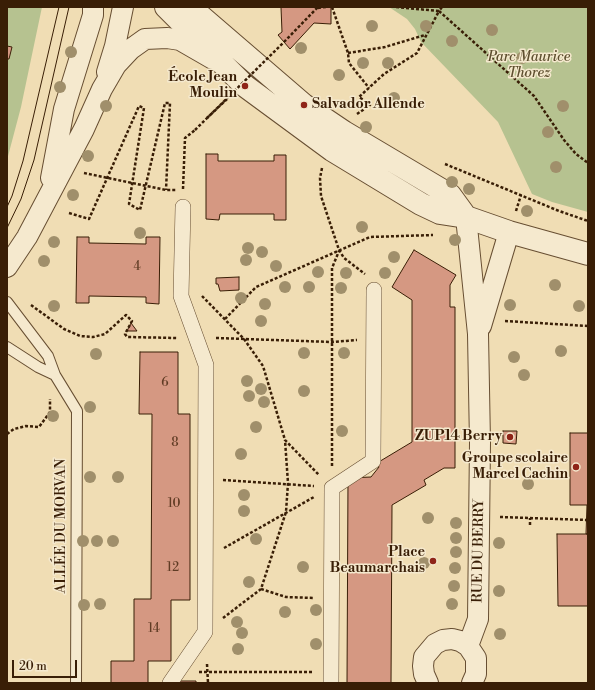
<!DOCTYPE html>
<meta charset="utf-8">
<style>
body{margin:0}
#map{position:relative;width:595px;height:690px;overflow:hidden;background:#f0ddb4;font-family:"Libre Bodoni",serif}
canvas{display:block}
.frame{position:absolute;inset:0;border:8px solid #391e06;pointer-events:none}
.scale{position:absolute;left:12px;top:660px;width:65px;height:18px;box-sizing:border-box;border:2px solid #391e06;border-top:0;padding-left:5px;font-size:12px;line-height:14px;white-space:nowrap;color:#391e06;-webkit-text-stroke:3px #f5e9ce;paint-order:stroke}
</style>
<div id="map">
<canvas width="595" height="690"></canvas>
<div class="frame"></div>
<div class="scale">20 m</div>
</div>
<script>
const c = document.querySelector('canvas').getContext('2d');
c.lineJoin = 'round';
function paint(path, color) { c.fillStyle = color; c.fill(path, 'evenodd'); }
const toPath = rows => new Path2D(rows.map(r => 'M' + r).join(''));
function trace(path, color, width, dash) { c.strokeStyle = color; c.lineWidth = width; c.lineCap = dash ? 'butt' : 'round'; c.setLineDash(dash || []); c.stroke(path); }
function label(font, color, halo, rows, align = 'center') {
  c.font = font + ' "Libre Bodoni",serif'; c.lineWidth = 3; c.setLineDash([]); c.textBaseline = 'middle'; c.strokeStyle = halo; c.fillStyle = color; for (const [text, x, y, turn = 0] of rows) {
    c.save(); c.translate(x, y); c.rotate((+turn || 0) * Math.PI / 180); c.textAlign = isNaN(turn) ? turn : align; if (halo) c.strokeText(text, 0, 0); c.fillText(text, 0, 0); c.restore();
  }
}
paint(toPath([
 [7,7,42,7,21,107,7,160,7,59,9,59,12,47,7,46],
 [389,7,588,7,588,212,552,202,532,194,498,122,421,42,415,29,407,19]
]), '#b6c290');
const building = toPath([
 [281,7,331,7,331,24,314,23,290,49,278,35,282,32,281,7],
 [7,46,12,47,9,59,7,59,7,46],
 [206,154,218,154,218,161,274,161,274,155,286,155,286,220,274,220,274,214,220,214,219,220,206,219,206,154],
 [77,237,89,237,89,243,146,244,146,237,160,237,159,304,146,303,146,297,89,296,89,303,76,303,77,237],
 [414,250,456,275,450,285,450,307,455,307,455,468,444,468,424,480,426,485,392,505,391,683,347,683,348,478,371,477,379,467,377,463,412,442,412,300,392,287,414,250],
 [239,277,239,290,220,291,218,284,216,284,216,278,239,277],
 [131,323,137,331,127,331,131,323],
 [140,352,178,352,178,414,190,414,190,600,171,600,171,661,148,661,148,683,111,683,111,661,134,661,134,599,151,599,152,414,139,414,140,352],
 [503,431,517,431,516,444,503,443,503,431],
 [570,433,588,433,588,534,586,534,587,505,570,505,570,433],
 [557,534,588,534,588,606,558,606,557,534],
 [174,681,196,681,196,683,174,683,174,681]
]);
paint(building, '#d59882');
trace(building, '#391e06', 1);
const service = toPath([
 [7,302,48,356,55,375,77,411,76,683],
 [7,347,38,367,55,375]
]);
const pedestrian = toPath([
 [170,683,205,632,206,365,181,296,183,207],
 [331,683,332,488,373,461,374,290]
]);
const minor = toPath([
 [107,72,115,46,123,7],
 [51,178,64,109,93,15,93,7],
 [466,217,478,334,480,443,478,619,468,646],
 [7,267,27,237,84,129,102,89,116,65,131,49,145,39,167,38,180,40,213,59],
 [481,326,509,232],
 [428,683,424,674,423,666,424,657,435,644,443,640,452,639,460,641,468,646,476,658,476,674,472,683]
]);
const tertiary = toPath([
 [166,7,245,86,332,150,421,204,440,213,466,217,509,232,588,254],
 [190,7,304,105,344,132,450,195,466,217]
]);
trace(service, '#674e32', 12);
trace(pedestrian, '#674e32', 16);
trace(minor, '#674e32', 22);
trace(tertiary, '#674e32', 24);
trace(toPath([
 [332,7,348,53,349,63,369,88],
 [442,7,439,11,534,96,564,140,576,154,588,163],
 [318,8,326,7],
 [284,42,318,7],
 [348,53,385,47,425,35],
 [357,114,370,105,359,97,384,74,417,53,439,11,395,7],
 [207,118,227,99],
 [445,164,559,211,588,221],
 [322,168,320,178,321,196,339,250,344,258,365,274],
 [84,173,166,190,176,190],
 [183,189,185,138,195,130],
 [516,211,521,195],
 [69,213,89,219,139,106,144,108,129,204,140,210,165,103,170,103,166,190],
 [202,296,244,339,263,366,285,440,319,475],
 [31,305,64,329,80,336,93,337,105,334,126,315,132,321,125,334,127,337,177,338],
 [225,319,256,287,370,237,433,235],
 [505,321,588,326],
 [216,338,332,342,357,340],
 [7,434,14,429,26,426,39,427,50,412,50,399],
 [332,466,332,268,339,251],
 [223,480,314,486],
 [500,517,587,520],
 [530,525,530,518],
 [224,548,314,497],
 [261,589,286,597,314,598],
 [223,618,261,589,286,512,288,483,285,440],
 [207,664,208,683],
 [199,672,312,672]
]), '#391e06', 2.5, [3, 2]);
trace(service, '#f5e9ce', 10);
trace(pedestrian, '#f5e9ce', 15);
trace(minor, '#f5e9ce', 20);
trace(tertiary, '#f5e9ce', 22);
trace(toPath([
 [7,207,12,196,23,161,59,7],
 [7,228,21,199,34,160,69,7]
]), '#391e06', 1);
trace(toPath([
 [195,130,284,42]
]), '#391e06', 2.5, [3, 2]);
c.fillStyle = '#a08f6b';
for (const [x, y] of [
 [372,26],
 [426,26],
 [492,30],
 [452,41],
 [301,48],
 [71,52],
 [522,58],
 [363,63],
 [388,63],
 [339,75],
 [60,87],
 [394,98],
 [106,106],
 [563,106],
 [366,127],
 [548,132],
 [88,156],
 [556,167],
 [452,182],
 [469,189],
 [73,195],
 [527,211],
 [362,227],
 [140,233],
 [455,240],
 [54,242],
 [248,248],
 [262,252],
 [394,257],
 [246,260],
 [44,261],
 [276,266],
 [318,272],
 [346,273],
 [385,273],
 [555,285],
 [285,287],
 [309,287],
 [341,288],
 [241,298],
 [265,304],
 [510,305],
 [54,306],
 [579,306],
 [261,321],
 [561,351],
 [304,353],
 [344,353],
 [96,354],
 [514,357],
 [524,375],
 [247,381],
 [261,389],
 [304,391],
 [249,396],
 [264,402],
 [90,407],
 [53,416],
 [256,427],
 [342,431],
 [241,454],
 [90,477],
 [118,477],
 [528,484],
 [244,495],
 [244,511],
 [428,518],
 [456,523],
 [456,538],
 [256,539],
 [83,541],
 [97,541],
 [113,541],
 [499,543],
 [456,552],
 [424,563],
 [303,567],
 [455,568],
 [249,582],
 [454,586],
 [499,591],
 [100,604],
 [452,604],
 [84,605],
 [316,610],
 [285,612],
 [237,622],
 [242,633],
 [500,634],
 [316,644],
 [238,649]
]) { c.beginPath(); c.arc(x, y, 6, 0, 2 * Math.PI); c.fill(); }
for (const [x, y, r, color] of [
 [245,86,4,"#8f2418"],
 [304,105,4,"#8f2418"],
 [510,437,4,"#8f2418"],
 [576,467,4,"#8f2418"],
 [433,561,4,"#8f2418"]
]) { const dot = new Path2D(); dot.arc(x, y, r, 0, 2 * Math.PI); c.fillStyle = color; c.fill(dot); trace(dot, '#f5e9ce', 1.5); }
label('12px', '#603c25', null, [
 ["4",137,267],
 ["6",165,383],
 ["8",175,443],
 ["10",174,504],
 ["12",173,568],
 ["14",154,629]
]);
label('italic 14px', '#5e4f2f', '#f5e9ce', [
 ["Parc Maurice",529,58],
 ["Thorez",529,74]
]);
label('bold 14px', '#391e06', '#f5e9ce', [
 ["École Jean",237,78],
 ["Moulin",237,94],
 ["Salvador Allende",312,105,"left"],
 ["ZUP14 Berry",502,437],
 ["Groupe scolaire",568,459],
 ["Marcel Cachin",568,475],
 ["Place",425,553],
 ["Beaumarchais",425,569]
], 'right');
label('14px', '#391e06', '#f5e9ce', [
 ["ALLÉE DU MORVAN",62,526,-90],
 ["RUE DU BERRY",479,551,-89]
]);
</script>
